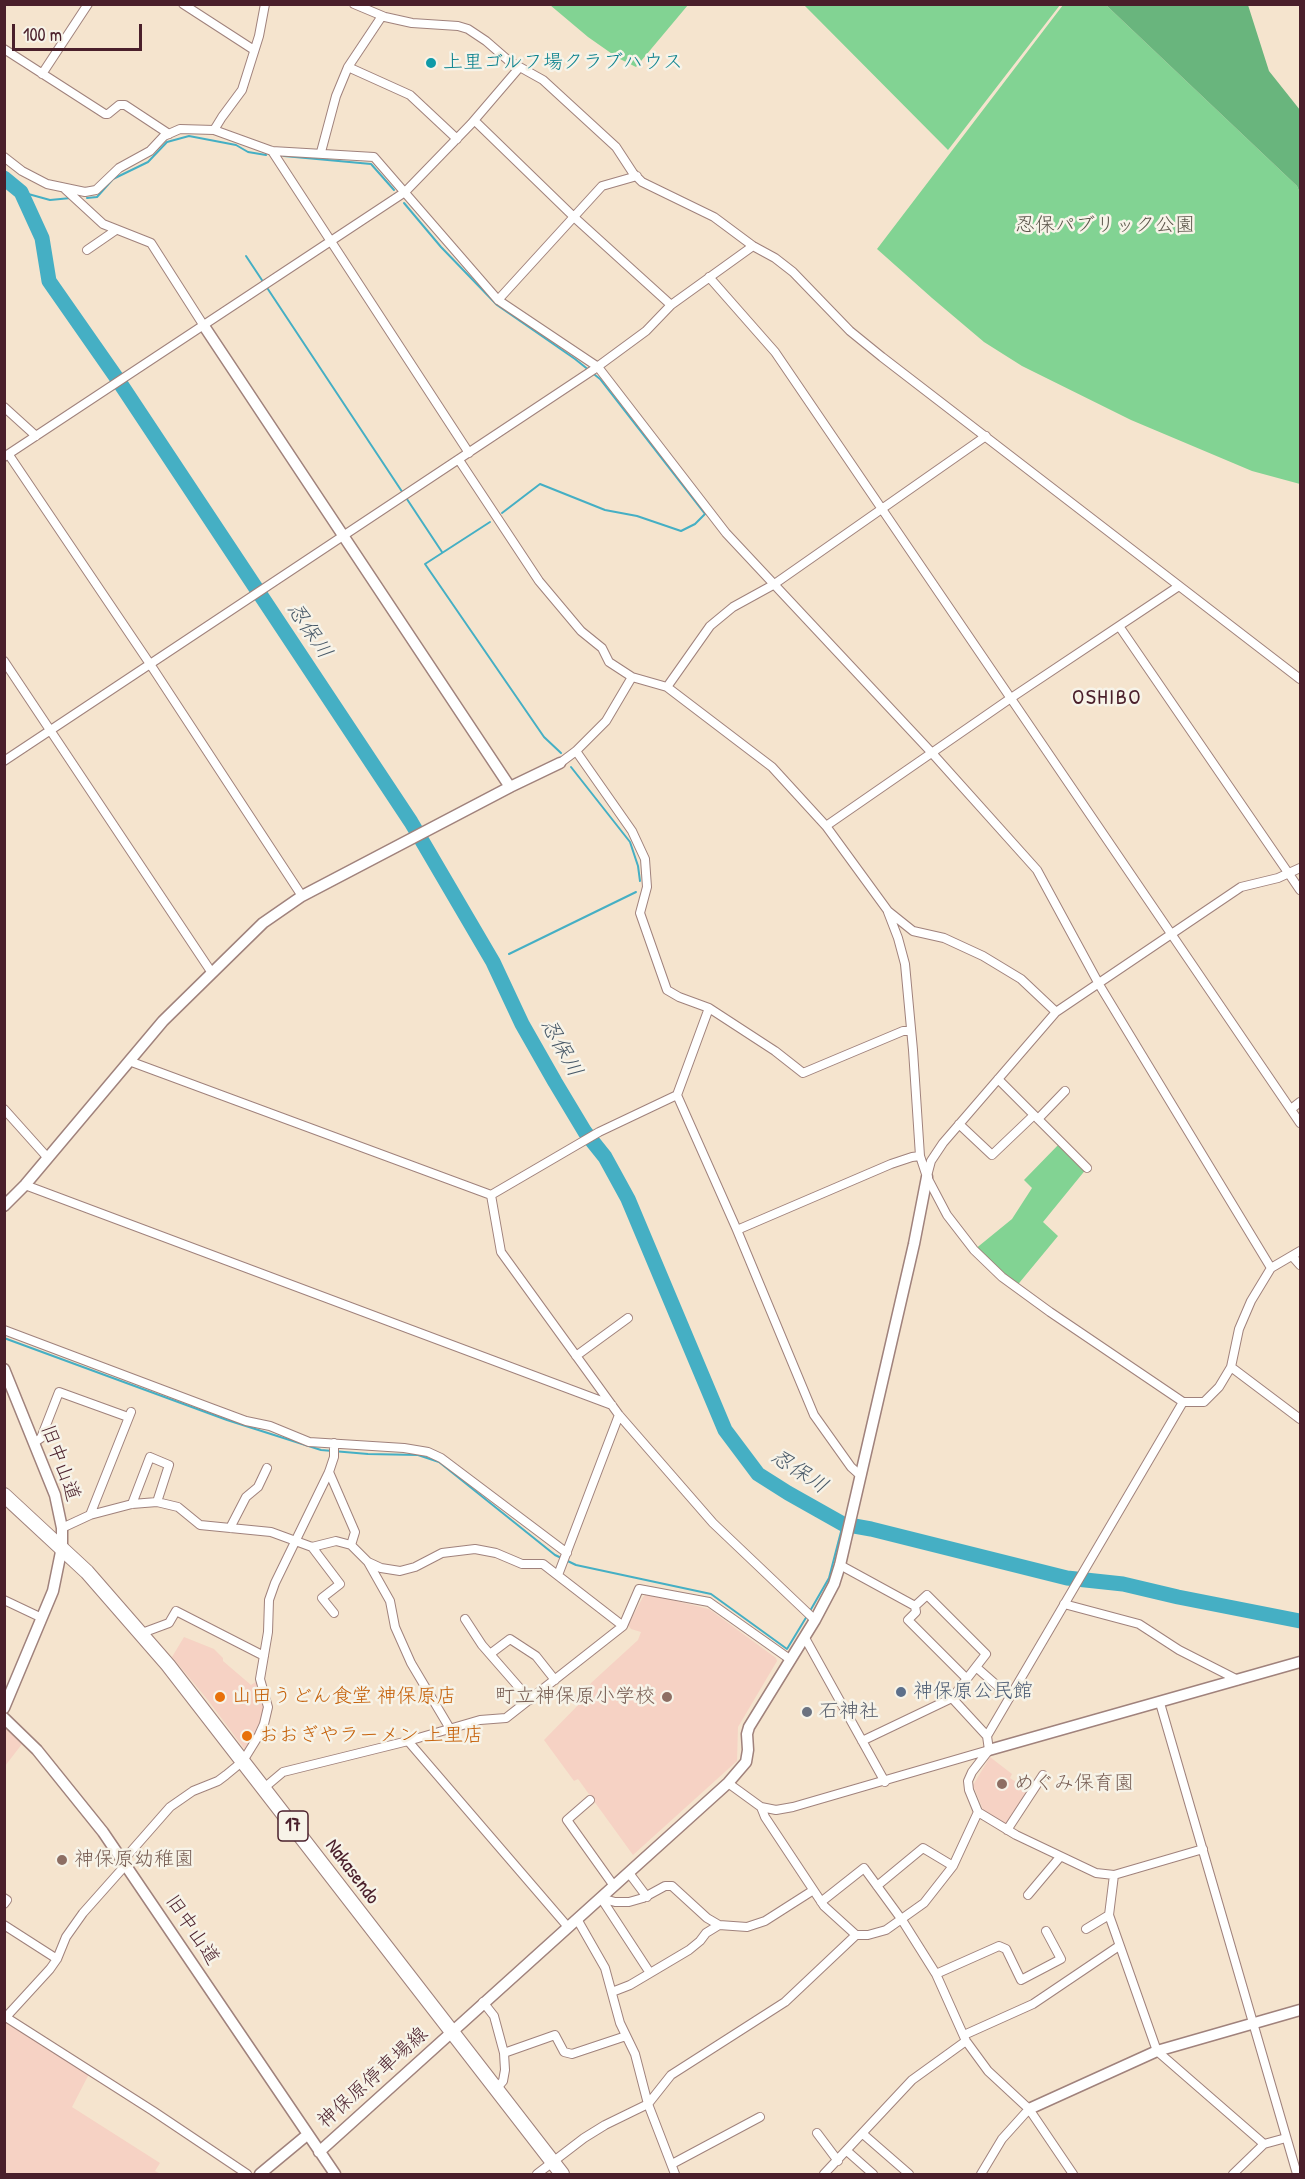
<!DOCTYPE html>
<meta charset="utf-8">
<style>
body{margin:0}
#map{position:relative;width:1305px;height:2179px;overflow:hidden;background:#f5e4ce;font-family:"Patrick Hand",sans-serif}
canvas{display:block}
.frame{position:absolute;inset:0;border:6px solid #4a1f2b;pointer-events:none}
.scale{position:absolute;left:12px;top:24px;width:130px;height:27px;box-sizing:border-box;border:3px solid #4a1f2b;border-top:0;padding-left:8px;font-size:18px;line-height:21px;white-space:nowrap;color:#4a1f2b;-webkit-text-stroke:4px #f7f3e8;paint-order:stroke}
</style>
<div id="map">
<canvas width="1305" height="2179"></canvas>
<div class="frame"></div>
<div class="scale">100 m</div>
</div>
<script>
const c = document.querySelector('canvas').getContext('2d');
c.lineJoin = 'round';
function paint(path, color) { c.fillStyle = color; c.fill(path, 'evenodd'); }
const toPath = rows => new Path2D(rows.map(r => 'M' + r).join(''));
function trace(path, color, width, dash) { c.strokeStyle = color; c.lineWidth = width; c.lineCap = dash ? 'butt' : 'round'; c.setLineDash(dash || []); c.stroke(path); }
function label(font, color, halo, rows, align = 'center') {
  c.font = font + ' "Patrick Hand","Klee One",sans-serif'; c.lineWidth = 5; c.setLineDash([]); c.textBaseline = 'middle'; c.strokeStyle = halo; c.fillStyle = color; for (const [text, x, y, turn = 0] of rows) {
    c.save(); c.translate(x, y); c.rotate((+turn || 0) * Math.PI / 180); c.textAlign = isNaN(turn) ? turn : align; if (halo) c.strokeText(text, 0, 0); c.fillText(text, 0, 0); c.restore();
  }
}
paint(toPath([
 [647,1594,709,1609,776,1658,777,1661,738,1727,737,1761,633,1855,578,1779,574,1781,544,1740,583,1700,591,1683,638,1640,641,1632,631,1629,628,1625,643,1597],
 [184,1637,214,1649,223,1658,223,1661,251,1685,257,1681,265,1706,262,1723,246,1751,207,1699,172,1657],
 [5,1728,22,1744,5,1766],
 [990,1757,1012,1774,1010,1778,1028,1790,1006,1827,984,1812,973,1785],
 [4,2020,89,2074,72,2107,160,2163,155,2171,161,2174,5,2174]
]), '#f6d2c4');
paint(toPath([
 [550,5,688,5,636,67,618,58,588,37],
 [804,5,1060,5,948,150],
 [1063,5,1106,5,1297,186,1300,193,1300,484,1252,471,1131,420,1022,366,984,342,932,298,877,249],
 [1061,1142,1087,1168,1043,1222,1058,1236,1015,1288,974,1250,1012,1219,1032,1188,1024,1180]
]), '#82d393');
paint(toPath([
 [1106,5,1248,5,1269,71,1300,110,1300,193,1297,186]
]), '#69b57d');
trace(toPath([
 [284,156,371,164,394,190],
 [21,192,50,200,71,198],
 [87,198,97,197,113,179,148,162,167,142,189,136,236,145,248,152,266,155],
 [404,203,441,247,497,305,575,359,600,379,705,514,695,524,681,531,637,516,605,510,540,484,502,513],
 [246,256,442,552],
 [490,522,425,564,544,737,561,753],
 [571,767,630,842,638,866,640,881],
 [509,954,636,892],
 [493,962,496,961],
 [4,1338,227,1420,321,1450,368,1454,418,1455,439,1462,555,1555,576,1565,711,1594,787,1649,807,1616],
 [810,1611,829,1578,843,1524]
]), '#45afc4', 2);
trace(toPath([
 [4,178,21,192,42,238,49,281,116,377,411,822,493,962,522,1024,555,1082,585,1132,605,1157,628,1199,725,1430,758,1474,788,1493,843,1524,871,1529,1067,1578,1123,1584,1178,1597,1300,1621]
]), '#45afc4', 15);
const street = toPath([
 [183,4,254,50],
 [354,4,385,17,412,23,458,26,468,29,486,41,509,61,543,80,616,147,633,173,642,182,714,217,753,246,775,258,793,272,850,331,882,357,1300,679],
 [4,49,105,114,108,114,119,105,125,105,169,134],
 [348,67,410,95,457,139],
 [42,74,88,4],
 [475,121,575,218,671,305],
 [214,130,222,117,242,90,259,36,265,4],
 [272,151,469,453],
 [321,152,336,96,348,67,382,16],
 [4,157,22,171,47,184,85,192,96,190,119,168,150,151,164,136,180,129,214,130,272,151,374,157,498,300,598,367,726,533,932,753,1037,870,1100,986,1271,1268],
 [65,189,103,224,151,243,204,326],
 [87,250,116,230],
 [709,277,775,352,1300,1123],
 [498,300,602,186,637,176],
 [4,407,36,436],
 [9,455,150,664,302,896],
 [4,457,405,192,471,124,519,68],
 [459,460,539,581,581,631,602,648,609,662,632,677,667,687,772,767,826,826,888,911,913,931,944,938,983,956,1021,979,1056,1012],
 [1119,626,1300,890],
 [4,661,212,973],
 [667,687,710,626,733,607,773,585,986,436],
 [576,751,632,831,645,859,647,887,640,913,667,990,679,997,709,1008,775,1051,803,1073,903,1031,911,1031],
 [4,761,593,370,646,331,671,305,753,246],
 [560,763,576,751,606,721,632,677],
 [826,826,1011,698,1179,586],
 [888,912,898,938,905,964,913,1050,920,1156,927,1177,947,1215,974,1250,1002,1277,1050,1312,1183,1402,1204,1402,1219,1387,1231,1367,1239,1329,1251,1301,1271,1268,1300,1251],
 [709,1008,677,1095,737,1230,814,1415,851,1467,861,1476],
 [129,1061,491,1195,599,1132,677,1095],
 [998,1079,1087,1168],
 [4,1109,47,1157],
 [1291,1109,1300,1102],
 [1038,1119,1065,1091],
 [959,1124,992,1155,1034,1115],
 [927,1176,931,1161,943,1143,1056,1012,1241,887,1278,878,1300,868],
 [25,1185,612,1405],
 [491,1195,501,1252,619,1415,713,1523,815,1620],
 [737,1230,891,1164,912,1157,920,1156],
 [1292,1256,1300,1265],
 [4,1330,211,1408,246,1421,270,1426,309,1442,404,1448,428,1452,441,1458,567,1553],
 [576,1356,628,1318],
 [1231,1367,1300,1419],
 [1183,1402,987,1736,989,1750,972,1772,968,1781,969,1790,978,1812,1016,1835,1096,1873,1114,1875,1203,1849],
 [35,1442,41,1438,59,1392,128,1417],
 [329,1472,355,1532,351,1545],
 [132,1504,150,1457,169,1465,157,1502],
 [90,1515,131,1412],
 [62,1528,90,1515,132,1504,157,1502,178,1507,200,1525,271,1532,312,1547,336,1541,351,1545,368,1562,381,1568,400,1571,415,1567,442,1553,475,1549,496,1553,522,1564,543,1564,623,1626],
 [230,1528,246,1497,258,1487,267,1468],
 [312,1547,340,1584,322,1598,334,1613],
 [368,1562,390,1601,395,1627,411,1663,449,1727],
 [840,1565,915,1606,927,1595,986,1654,952,1698,987,1736],
 [558,1575,619,1415],
 [4,1600,42,1618],
 [1064,1604,1139,1624,1179,1650,1238,1680],
 [915,1606,916,1612,908,1620,967,1679],
 [465,1619,482,1645,530,1700],
 [142,1633,169,1623,176,1611,264,1656],
 [805,1638,885,1782],
 [490,1654,510,1639,536,1656,555,1680],
 [976,1667,1010,1697],
 [1160,1703,1297,2174],
 [408,1741,568,1927],
 [862,1741,952,1698],
 [728,1783,761,1807,776,1810,793,1807,989,1750],
 [264,1788,283,1772,408,1741,480,1720,506,1718,623,1626,639,1589,709,1602,791,1660],
 [590,1800,567,1820,614,1886],
 [761,1807,765,1817,824,1906,856,1935,868,1935,886,1930,924,1903,953,1866,978,1812],
 [1007,1830,1043,1775],
 [629,1873,647,1897],
 [1114,1875,1109,1915,1157,2051,1264,2144],
 [877,1886,923,1848,953,1866],
 [1028,1895,1060,1857],
 [4,1898,7,1900,4,1904],
 [601,1898,615,1902,629,1902,643,1898,665,1886,672,1886,707,1918,719,1925,747,1927,765,1921,812,1891],
 [601,1898,650,1973],
 [821,1902,864,1868,902,1920,936,1974,966,2041,988,2071,1029,2109,1073,2174],
 [577,1919,605,1968,620,2023,635,2054,648,2104,675,2174],
 [4,1925,57,1959],
 [1086,1929,1109,1915],
 [936,1974,999,1946,1006,1949,1021,1980,1061,1959,1046,1931],
 [612,1992,630,1985,689,1950,700,1941,706,1933,719,1925],
 [483,2002,494,2016,504,2053,505,2070,503,2081,496,2089],
 [4,2016,153,2111,247,2174],
 [6,2017,50,1969,57,1959,66,1937,83,1913,123,1868,127,1856,170,1807,193,1791,218,1781,226,1775,243,1761,259,1735,264,1724,268,1707,260,1679,268,1632,269,1600,275,1583,329,1472,334,1457,334,1443],
 [964,2035,1033,2004,1119,1946],
 [504,2053,555,2035,564,2052,572,2054,626,2036],
 [817,2133,838,2161],
 [863,2134,909,2174],
 [847,2151,873,2174],
 [672,2164,760,2117],
 [537,2174,584,2138,605,2125,648,2104,671,2075,785,2002,856,1935],
 [824,2174,912,2080,966,2041],
 [981,2174,1002,2139,1029,2109],
 [1233,2174,1264,2144,1286,2138]
]);
const secondary = toPath([
 [204,326,510,787],
 [4,1206,25,1185,163,1021,263,923,302,896,510,787,560,763],
 [4,1369,55,1495,62,1528,62,1547,53,1591,4,1708],
 [4,1718,37,1750,103,1832,335,2174],
 [989,1750,1300,1662],
 [1029,2109,1157,2051,1300,2010],
 [319,2152,728,1783,746,1762,748,1750,747,1734,749,1727,815,1620,834,1584,840,1565,914,1244,927,1177],
 [260,2174,307,2135]
]);
const highway = toPath([
 [4,1495,87,1572,168,1665,562,2174]
]);
trace(street, '#a0827c', 10);
trace(secondary, '#a0827c', 13);
trace(highway, '#a0827c', 16);
trace(street, '#fff', 8);
trace(secondary, '#fff', 10);
trace(highway, '#fff', 14);
for (const [x, y, r, color] of [
 [431,63,6,"#0f9aa8"],
 [901,1692,6,"#5c6f8a"],
 [220,1697,6,"#e8710a"],
 [667,1697,6,"#8d6e63"],
 [807,1712,6,"#6b7280"],
 [247,1736,6,"#e8710a"],
 [1002,1784,6,"#8d6e63"],
 [62,1860,6,"#8d6e63"]
]) { const dot = new Path2D(); dot.arc(x, y, r, 0, 2 * Math.PI); c.fillStyle = color; c.fill(dot); trace(dot, '#f7f3e8', 2); }
for (const [x, y, w] of [
 [293,1826,30]
]) { const box = new Path2D(); box.roundRect(x - w / 2, y - 15, w, 30, 4.5); c.fillStyle = '#f7f3e8'; c.fill(box); trace(box, '#4a1f2b', 1.5); }
label('bold 18px', '#4a1f2b', null, [
 ["17",293,1826]
]);
label('20px', '#0d838f', '#f7f3e8', [
 ["上里ゴルフ場クラブハウス",443,63]
], 'left');
label('20px', '#5b554a', '#f7f3e8', [
 ["忍保パブリック公園",1105,226]
]);
label('20px', '#4a1f2b', '#f7f3e8', [
 ["旧中山道",60,1463,70],
 ["Nakasendo",352,1872,53],
 ["旧中山道",192,1930,56],
 ["神保原停車場線",373,2078,-42]
]);
label('20px', '#4e5e75', '#f7f3e8', [
 ["神保原公民館",913,1692]
], 'left');
label('20px', '#c56008', '#f7f3e8', [
 ["山田うどん食堂 神保原店",232,1697],
 ["おおぎやラーメン 上里店",259,1736]
], 'left');
label('20px', '#785e54', '#f7f3e8', [
 ["町立神保原小学校",655,1697,"right"],
 ["めぐみ保育園",1014,1784],
 ["神保原幼稚園",74,1860]
], 'left');
label('20px', '#5b616d', '#f7f3e8', [
 ["石神社",819,1712]
], 'left');
label('italic 21px', '#485968', '#f7f3e8', [
 ["忍保川",309,631,56],
 ["忍保川",561,1048,61],
 ["忍保川",799,1472,33]
]);
c.letterSpacing = '1.5px';
label('22px', '#4a1f2b', '#f7f3e8', [
 ["OSHIBO",1107,698]
]);
c.letterSpacing = '0px';
</script>
